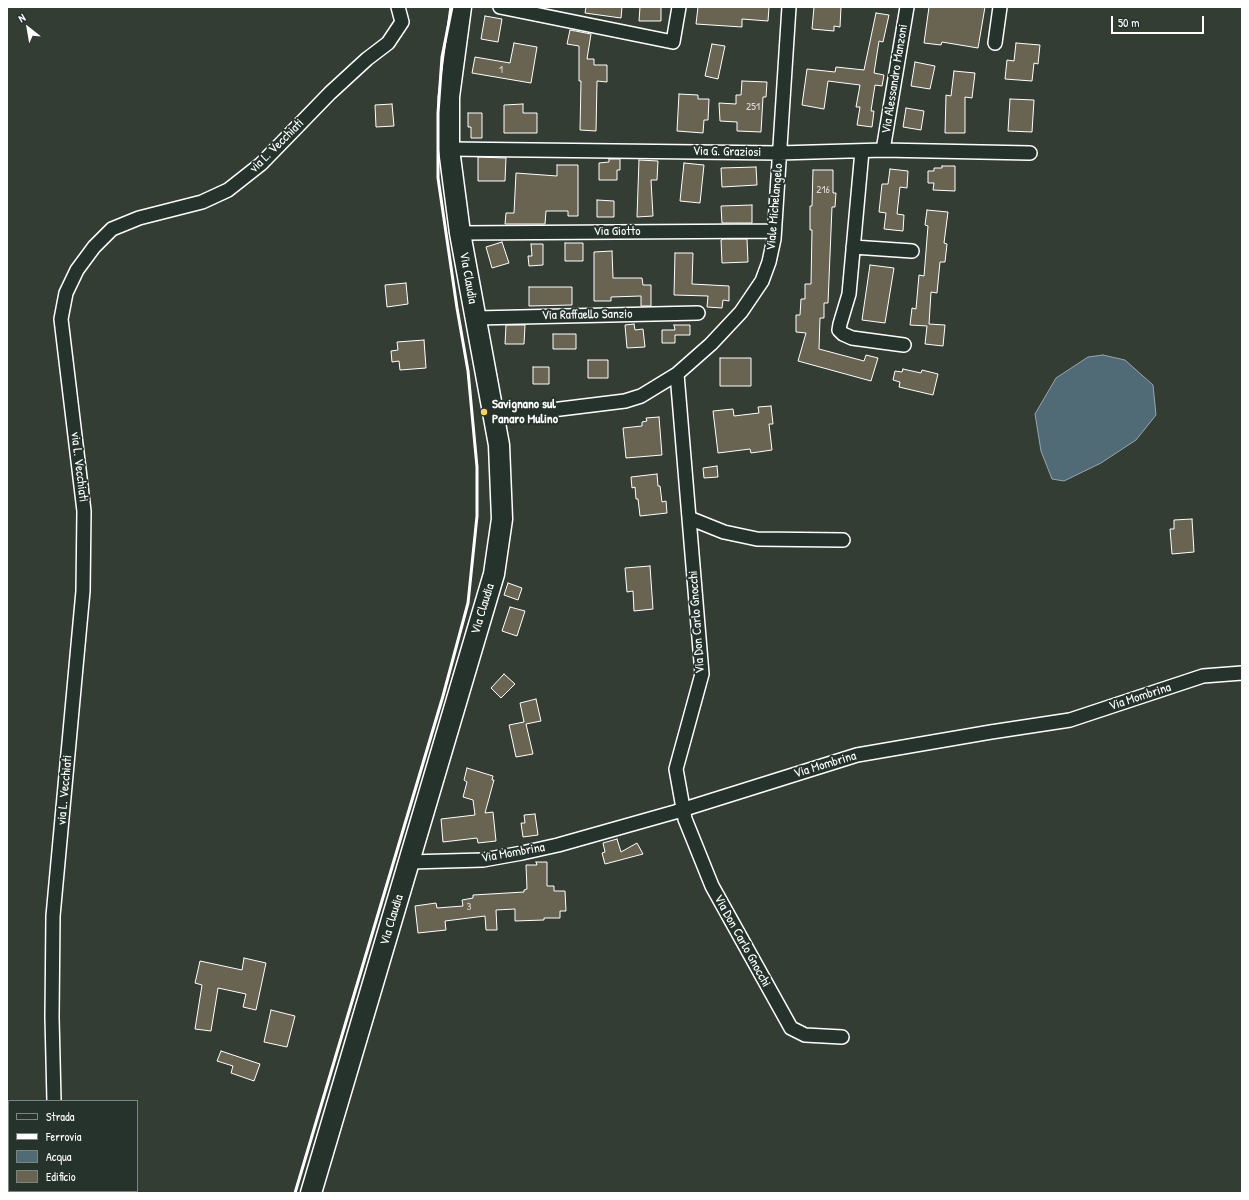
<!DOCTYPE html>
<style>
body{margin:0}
#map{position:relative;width:1249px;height:1200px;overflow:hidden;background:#333d34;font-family:"Patrick Hand",sans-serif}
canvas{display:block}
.frame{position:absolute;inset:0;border:8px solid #fff;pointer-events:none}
.legend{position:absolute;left:8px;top:1100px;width:130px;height:92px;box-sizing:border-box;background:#26332d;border:1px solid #7d8581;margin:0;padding:5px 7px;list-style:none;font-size:12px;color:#fff}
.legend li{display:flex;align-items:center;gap:8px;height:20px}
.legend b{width:20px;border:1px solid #7d8581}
.north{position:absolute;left:8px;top:8px;width:40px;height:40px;-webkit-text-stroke:3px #26332d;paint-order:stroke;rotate:329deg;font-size:11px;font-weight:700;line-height:16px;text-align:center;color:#fff}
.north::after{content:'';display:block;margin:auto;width:14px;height:18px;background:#fff;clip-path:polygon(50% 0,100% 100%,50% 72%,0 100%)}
.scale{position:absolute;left:1111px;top:16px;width:93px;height:18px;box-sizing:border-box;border:2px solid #fff;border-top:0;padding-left:5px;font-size:12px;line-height:14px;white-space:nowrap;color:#fff;-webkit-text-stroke:3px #26332d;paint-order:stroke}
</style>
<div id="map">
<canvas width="1249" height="1200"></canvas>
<div class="frame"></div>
<ul class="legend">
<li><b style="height:5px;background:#26332d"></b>Strada</li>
<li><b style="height:5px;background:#fff"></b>Ferrovia</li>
<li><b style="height:11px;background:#516b76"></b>Acqua</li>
<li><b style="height:11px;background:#696351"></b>Edificio</li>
</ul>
<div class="north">N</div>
<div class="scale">50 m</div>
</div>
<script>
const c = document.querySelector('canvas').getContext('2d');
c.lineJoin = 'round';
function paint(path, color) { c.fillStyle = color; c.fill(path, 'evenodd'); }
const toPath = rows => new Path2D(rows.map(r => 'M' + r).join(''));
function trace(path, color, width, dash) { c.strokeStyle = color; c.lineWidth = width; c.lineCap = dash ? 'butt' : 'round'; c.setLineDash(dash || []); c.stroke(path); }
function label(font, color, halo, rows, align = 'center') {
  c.font = font + ' "Patrick Hand",sans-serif'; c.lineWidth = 4; c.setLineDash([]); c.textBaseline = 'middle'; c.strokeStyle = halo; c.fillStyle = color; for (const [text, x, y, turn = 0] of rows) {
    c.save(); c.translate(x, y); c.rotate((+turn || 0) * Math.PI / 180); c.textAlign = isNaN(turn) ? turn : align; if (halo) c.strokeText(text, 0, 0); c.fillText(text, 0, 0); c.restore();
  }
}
const water = toPath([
 [1103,355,1125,360,1153,385,1156,415,1136,440,1101,463,1064,481,1052,479,1041,451,1035,414,1056,378,1088,357,1103,355]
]);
paint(water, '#516b76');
trace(water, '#97a6ad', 1);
const building = toPath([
 [586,7,622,7,621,18,585,13,586,7],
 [640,7,661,7,661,21,639,21,640,7],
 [698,7,769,7,768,21,742,19,742,27,696,24,698,7],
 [814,7,841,7,840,27,834,26,834,31,812,29,814,7],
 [929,7,985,7,978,48,942,42,941,45,924,43,929,7],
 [876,13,889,15,883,42,879,41,874,73,884,75,882,86,875,85,871,111,874,111,872,127,857,125,860,107,856,107,860,85,828,81,824,109,802,105,807,69,835,72,836,67,864,70,876,13],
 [485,16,502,19,498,42,481,39,485,16],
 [570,30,591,34,587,59,594,59,594,65,607,65,607,82,597,81,596,131,580,130,581,81,579,81,579,46,567,44,570,30],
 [514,43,537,47,531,83,472,73,475,57,510,63,514,43],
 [1016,43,1040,45,1038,64,1034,63,1032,81,1005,79,1007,60,1014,61,1016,43],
 [712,44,725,46,718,79,705,76,712,44],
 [915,62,935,66,930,89,911,86,915,62],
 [954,71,975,73,972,98,965,97,965,133,945,133,946,95,951,96,954,71],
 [742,81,767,82,766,97,763,97,761,132,737,131,737,122,720,121,719,103,736,104,736,95,741,95,742,81],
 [679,94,698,95,698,99,709,99,708,120,704,120,703,133,677,131,679,94],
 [1010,99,1034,100,1032,132,1008,131,1010,99],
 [392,104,394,126,376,127,375,105,392,104],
 [523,104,523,113,537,113,537,133,504,133,504,105,523,104],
 [906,108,924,111,921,130,903,127,906,108],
 [468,113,482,113,482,138,471,138,471,127,468,127,468,113],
 [478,157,506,158,505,181,478,181,478,157],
 [609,159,620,159,620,170,617,170,617,180,599,180,599,163,609,162,609,159],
 [639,160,658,161,657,180,651,180,653,216,637,217,639,160],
 [684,163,704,165,700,203,680,201,684,163],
 [557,165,578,165,578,216,568,216,568,211,546,211,545,224,505,224,506,213,514,213,516,173,557,176,557,165],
 [942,166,955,166,955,191,933,190,934,183,928,183,928,171,934,171,934,168,942,168,942,166],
 [756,167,757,185,722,187,721,168,756,167],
 [890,169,908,171,907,188,900,187,897,214,904,215,903,231,884,229,886,213,879,212,882,184,888,184,890,169],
 [813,170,833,170,833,193,836,193,835,207,832,207,828,303,824,303,824,318,820,318,819,349,864,361,866,355,878,358,871,381,798,361,806,333,796,332,796,315,800,315,801,299,805,299,805,284,811,284,812,230,810,230,810,206,812,206,813,170],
 [597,200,614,201,614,217,597,217,597,200],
 [752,205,752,223,722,223,721,206,752,205],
 [927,210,948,212,944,243,947,244,945,262,940,262,937,293,931,292,929,324,945,325,943,346,925,344,927,326,910,325,912,308,916,309,919,275,924,276,928,226,925,225,927,210],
 [723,239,747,239,748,262,722,263,721,240,723,239],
 [502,242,509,263,492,268,486,247,502,242],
 [565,243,583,243,583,261,565,261,565,243],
 [531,244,543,244,543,265,529,266,528,256,532,256,531,244],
 [612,251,613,278,642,278,643,285,651,285,651,306,641,306,641,296,611,297,611,301,594,301,594,252,612,251],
 [675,253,693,253,692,284,729,286,729,301,723,300,722,308,707,307,708,296,674,295,675,253],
 [870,265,894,268,885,323,862,320,870,265],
 [406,283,408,304,387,307,385,285,406,283],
 [529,287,572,287,572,305,529,306,529,287],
 [634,324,635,330,643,329,645,347,627,348,625,325,634,324],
 [506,325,525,325,524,344,505,344,506,325],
 [674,325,690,325,690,335,675,335,675,343,662,343,662,330,675,330,674,325],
 [553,334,576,334,576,349,553,349,553,334],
 [424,340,426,368,400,370,399,361,392,362,391,351,398,350,397,342,424,340],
 [720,358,751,358,751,386,720,386,720,358],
 [588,360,608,360,608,378,588,378,588,360],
 [533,367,549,367,549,384,533,384,533,367],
 [903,369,921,373,922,370,938,374,933,395,899,387,900,382,893,380,895,371,902,372,903,369],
 [771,406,773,424,769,424,772,450,751,453,750,449,718,453,713,411,733,409,734,416,759,413,758,407,771,406],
 [659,417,662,455,626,458,623,428,642,426,642,422,647,421,646,418,659,417],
 [717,466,718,477,704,478,703,468,717,466],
 [657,474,658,486,660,486,662,502,666,501,667,513,640,516,638,499,636,499,635,487,632,488,631,477,657,474],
 [1192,519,1194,552,1172,554,1170,529,1174,529,1174,520,1192,519],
 [650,566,653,609,634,611,633,591,627,592,625,568,650,566],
 [508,583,522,588,518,600,504,595,508,583],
 [510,607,525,611,517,636,502,631,510,607],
 [504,674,515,684,501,698,491,688,504,674],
 [536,699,541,721,526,724,533,754,516,757,509,725,524,722,520,703,536,699],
 [467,768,493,776,492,780,494,780,485,813,493,812,496,841,478,843,477,838,443,842,441,819,475,815,473,800,463,797,467,782,464,780,467,768],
 [535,814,538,835,523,837,521,823,525,823,524,815,535,814],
 [617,839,621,852,637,843,643,854,605,864,602,853,605,852,603,843,617,839],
 [536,862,547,862,547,886,554,886,554,891,565,891,566,911,560,911,560,918,544,918,544,920,515,921,515,909,496,910,497,930,486,930,485,916,445,921,446,930,418,933,415,906,436,903,437,908,463,906,462,900,473,898,473,895,524,892,524,890,527,889,526,865,537,865,536,862],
 [244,958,266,963,256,1010,243,1007,246,994,218,988,211,1031,195,1029,202,985,195,983,200,961,242,970,244,958],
 [271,1010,295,1016,287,1047,264,1042,271,1010],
 [221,1051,260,1064,254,1081,231,1073,233,1066,217,1061,221,1051]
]);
paint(building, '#696351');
trace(building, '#fff', 1);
const minor = toPath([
 [500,7,673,42,679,7],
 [995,43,1000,7],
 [449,149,779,153,883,150,1030,153],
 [883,150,907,7],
 [862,151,849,294,840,324,839,330,843,334,852,338,904,345],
 [460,233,774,231],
 [853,247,912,251],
 [476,318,698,313],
 [677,374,702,674,676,769,685,819,712,886,791,1028,805,1035,842,1037],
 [495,417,625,401,641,396,677,374,711,344,741,312,762,281,769,262,774,239,789,7],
 [689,518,724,532,757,539,843,540],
 [409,862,483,860,522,853,558,845,675,812,857,755,991,732,1070,720,1203,676,1242,673],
 [54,1101,52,1017,53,916,83,591,84,511,61,319,66,293,77,270,94,247,112,229,139,218,202,202,228,190,261,164,330,93,367,59,388,43,402,22,398,7],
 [56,1191,56,1193]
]);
const primary = toPath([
 [311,1193,494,574,502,519,499,445,460,233,449,149,449,97,461,7]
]);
trace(minor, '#fff', 16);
trace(primary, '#fff', 23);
trace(minor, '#26332d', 13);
trace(primary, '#26332d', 20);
trace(toPath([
 [295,1193,443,696,468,603,477,516,477,467,468,371,457,308,438,178,438,113,442,57,452,7]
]), '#fff', 3);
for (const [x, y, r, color] of [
 [484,412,4,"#ffd166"]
]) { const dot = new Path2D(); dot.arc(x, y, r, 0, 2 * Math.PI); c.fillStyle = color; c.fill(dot); trace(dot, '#26332d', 1.5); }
label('11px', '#dad8d4', null, [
 ["1",501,70],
 ["251",753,107],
 ["216",823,190],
 ["3",469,907]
]);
label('13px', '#fff', '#26332d', [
 ["Via Alessandro Manzoni",895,79,-81],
 ["via L. Vecchiati",277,146,-45],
 ["Via G. Graziosi",727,152,1],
 ["Viale Michelangelo",775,207,-85],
 ["Via Giotto",617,232],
 ["Via Claudia",468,278,80],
 ["Via Raffaello Sanzio",587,315,-1],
 ["via L. Vecchiati",79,467,83],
 ["Via Claudia",483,609,-73],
 ["Via Don Carlo Gnocchi",697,622,-94],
 ["Via Mombrina",1140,697,-18],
 ["Via Mombrina",825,765,-17],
 ["via L. Vecchiati",65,790,-85],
 ["Via Mombrina",513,853,-10],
 ["Via Claudia",392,920,-73],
 ["Via Don Carlo Gnocchi",742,941,61]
]);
label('bold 13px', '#fff', '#26332d', [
 ["Savignano sul",492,405],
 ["Panaro Mulino",492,420]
], 'left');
</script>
